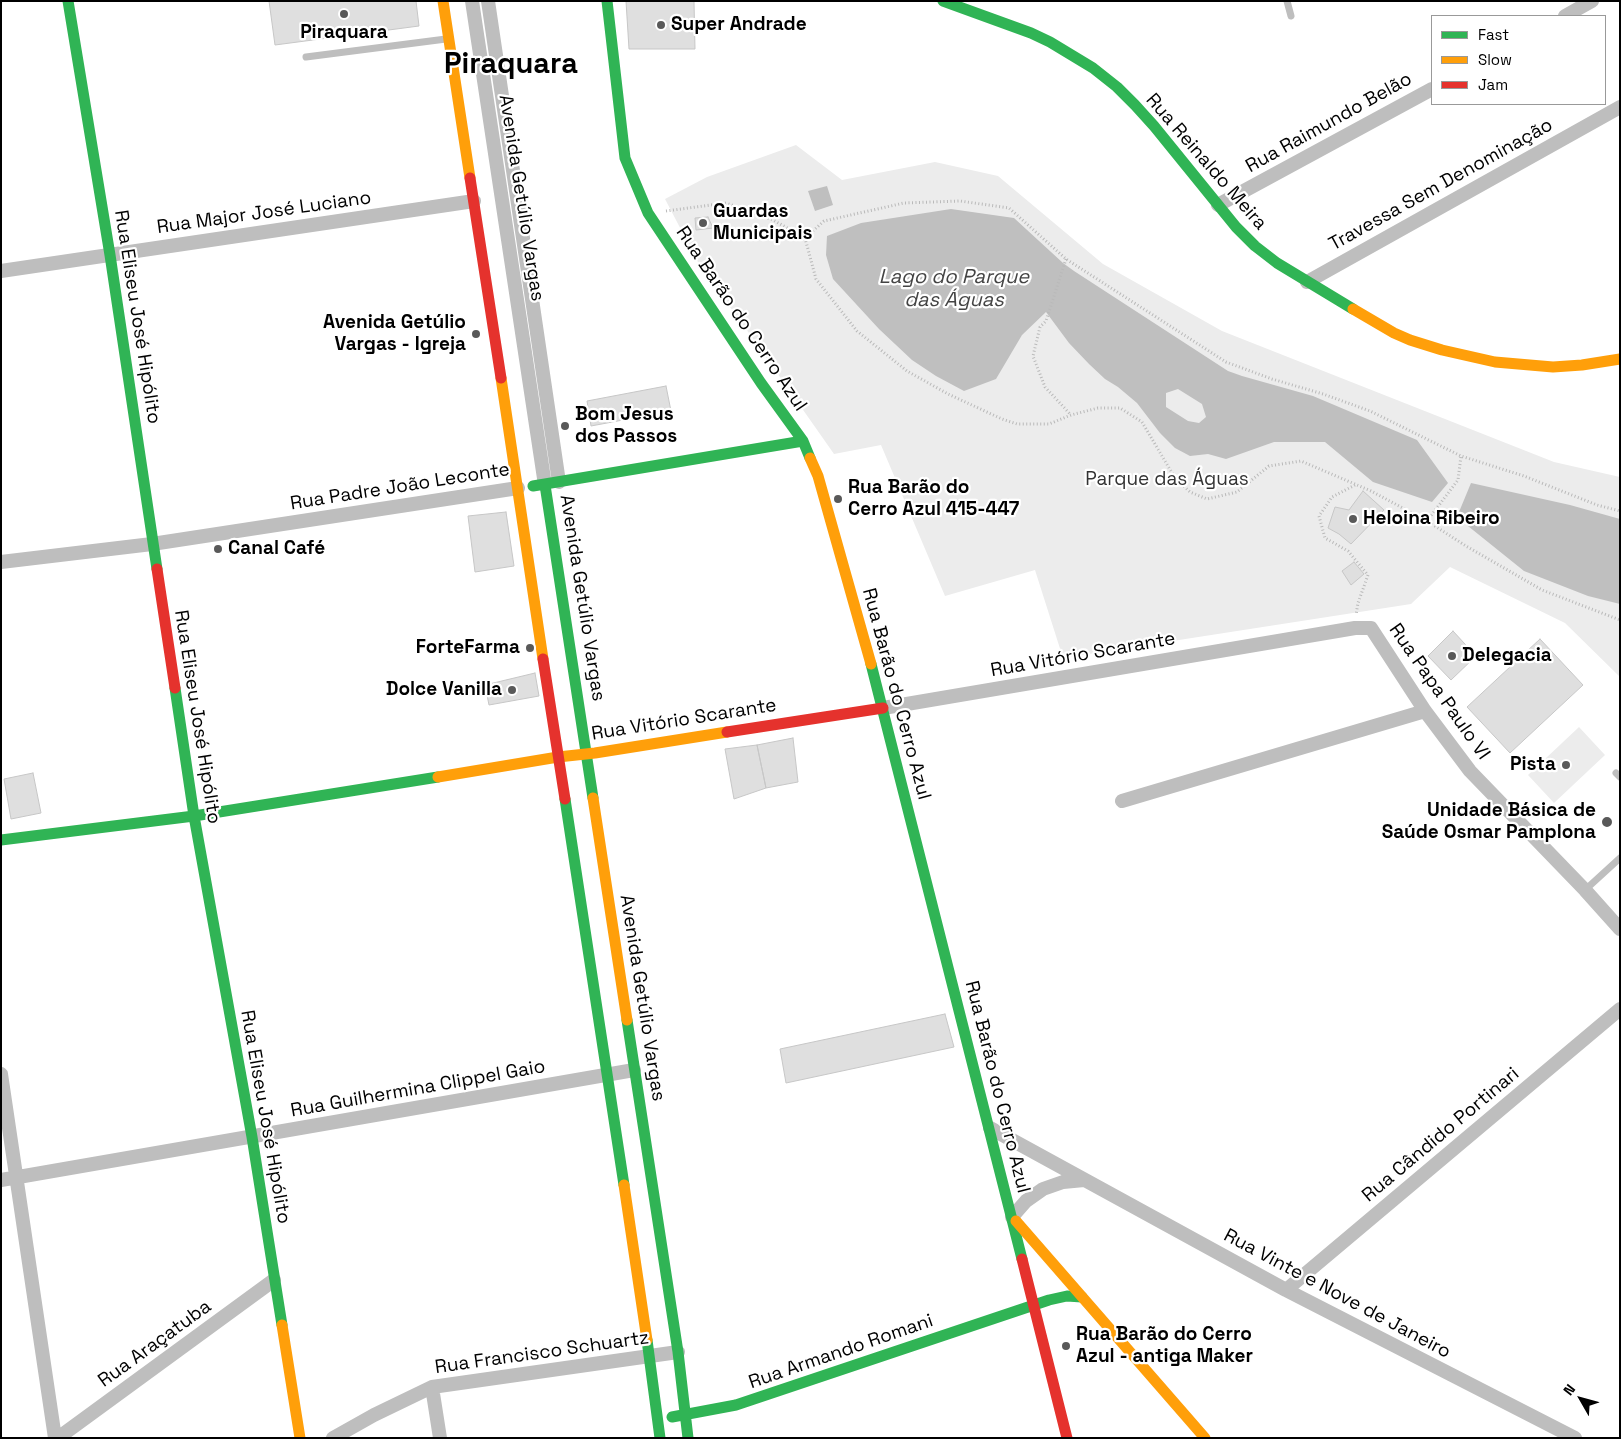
<!DOCTYPE html>
<meta charset="utf-8">
<style>
body{margin:0}
#map{position:relative;width:1621px;height:1439px;overflow:hidden;background:#fff;font-family:"Space Grotesk",sans-serif}
canvas{display:block}
.frame{position:absolute;inset:0;border:2px solid #000;pointer-events:none}
.legend{position:absolute;left:1431px;top:15px;width:175px;height:90px;box-sizing:border-box;background:#fff;border:1px solid #999;margin:0;padding:6px 9px;list-style:none;font-size:15px;color:#000}
.legend li{display:flex;align-items:center;gap:10px;height:25px}
.legend b{width:25px;border:1px solid #999}
.north{position:absolute;left:1556px;top:1374px;width:50px;height:50px;-webkit-text-stroke:4px #fff;paint-order:stroke;rotate:308deg;font-size:14px;font-weight:700;line-height:20px;text-align:center;color:#000}
.north::after{content:'';display:block;margin:auto;width:18px;height:22px;background:#000;clip-path:polygon(50% 0,100% 100%,50% 72%,0 100%)}
</style>
<div id="map">
<canvas width="1621" height="1439"></canvas>
<div class="frame"></div>
<ul class="legend">
<li><b style="height:6px;background:#30b455"></b>Fast</li>
<li><b style="height:6px;background:#ff9f0a"></b>Slow</li>
<li><b style="height:6px;background:#e5322d"></b>Jam</li>
</ul>
<div class="north">N</div>
</div>
<script>
const c = document.querySelector('canvas').getContext('2d');
c.lineJoin = 'round';
function paint(path, color) { c.fillStyle = color; c.fill(path, 'evenodd'); }
const toPath = rows => new Path2D(rows.map(r => 'M' + r).join(''));
function trace(path, color, width, dash) { c.strokeStyle = color; c.lineWidth = width; c.lineCap = dash ? 'butt' : 'round'; c.setLineDash(dash || []); c.stroke(path); }
function label(font, color, halo, rows, align = 'center') {
  c.font = font + ' "Space Grotesk",sans-serif'; c.lineWidth = 4.5; c.setLineDash([]); c.textBaseline = 'middle'; c.strokeStyle = halo; c.fillStyle = color; for (const [text, x, y, turn = 0] of rows) {
    c.save(); c.translate(x, y); c.rotate((+turn || 0) * Math.PI / 180); c.textAlign = isNaN(turn) ? turn : align; if (halo) c.strokeText(text, 0, 0); c.fillText(text, 0, 0); c.restore();
  }
}
paint(toPath([
 [796,145,842,180,935,162,998,176,1103,264,1222,331,1554,462,1620,477,1620,677,1565,623,1450,567,1411,604,1063,658,1035,570,945,596,881,445,834,454,754,340,700,266,665,199,707,177],
 [1579,727,1605,755,1554,803,1528,775]
]), '#ececec');
paint(toPath([
 [827,186,833,205,815,211,808,191],
 [951,209,1014,218,1063,263,1074,271,1228,371,1242,376,1313,396,1417,440,1448,483,1432,502,1373,482,1325,442,1274,442,1226,459,1208,454,1190,456,1175,448,1160,433,1137,403,1118,387,1105,379,1089,364,1069,343,1046,312,1022,335,996,379,964,391,936,376,912,360,879,329,833,279,826,255,827,236,861,223],
 [1178,389,1202,404,1206,417,1199,423,1188,421,1166,407,1166,393],
 [1471,483,1570,505,1620,519,1620,604,1588,596,1524,571,1468,526,1459,512]
]), '#bfbfbf');
const building = toPath([
 [269,1,416,1,419,26,275,45,269,1],
 [626,1,694,1,695,49,629,49,626,1],
 [708,217,713,228,696,230,695,218,708,217],
 [666,386,671,411,591,426,587,401,666,386],
 [1363,491,1384,510,1351,544,1339,534,1328,528,1335,507,1349,510,1363,491],
 [506,512,514,566,475,572,468,516,506,512],
 [1354,562,1364,574,1351,585,1342,571,1354,562],
 [1453,631,1476,656,1451,680,1428,656,1453,631],
 [1540,639,1583,685,1510,753,1467,707,1540,639],
 [535,673,539,696,489,705,485,685,535,673],
 [793,738,798,782,766,788,757,745,793,738],
 [757,745,766,788,734,799,725,749,757,745],
 [33,773,41,813,11,819,4,779,33,773],
 [945,1014,954,1047,786,1083,780,1049,945,1014]
]);
paint(building, '#dfdfdf');
trace(building, '#c7c7c7', 1);
trace(toPath([
 [666,211,726,203,773,220,805,238,816,279,857,331,907,371,948,394,1002,419,1017,424,1049,424,1071,415,1098,408,1120,408,1142,422,1175,478,1190,492,1207,499,1237,492,1269,466,1301,461,1371,491,1427,521,1466,546,1542,590,1620,620],
 [805,238,824,221,904,203,960,201,1009,208,1066,259,1226,362,1272,379,1323,394,1370,411,1461,456,1524,476,1597,505,1620,511],
 [1066,259,1046,321,1040,327,1033,356,1045,387,1071,415],
 [1355,485,1332,497,1319,516,1325,538,1348,551,1368,575,1358,603,1356,615],
 [1427,521,1458,480,1461,456]
]), '#b9b9b9', 3, [1, 2.5]);
trace(toPath([
 [1287,1,1291,16],
 [306,57,446,39],
 [1616,773,1620,777],
 [1585,890,1620,858]
]), '#bebebe', 7);
trace(toPath([
 [472,1,545,485],
 [488,1,559,482],
 [1565,16,1592,1],
 [1218,205,1432,89],
 [1,271,474,201],
 [1307,282,1620,107],
 [1,562,152,544,518,488],
 [883,708,1355,628,1371,628,1425,711,1470,771,1585,890,1620,929],
 [1122,801,1425,711],
 [1,1074,55,1438],
 [990,1128,1286,1290,1575,1438],
 [1,1180,634,1070],
 [1012,1217,1026,1201,1043,1189,1063,1182,1084,1180],
 [1286,1290,1620,1009],
 [432,1387,440,1438],
 [58,1438,274,1280],
 [333,1438,374,1415,432,1387,678,1352]
]), '#bebebe', 14);
trace(toPath([
 [68,1,110,255,157,569],
 [607,1,625,158,648,213,761,383,803,441,810,458],
 [943,1,1031,33,1050,42,1093,68,1117,87,1135,105,1154,126,1236,227,1255,246,1277,263,1353,309],
 [545,485,593,798],
 [533,486,803,441],
 [871,664,1022,1259],
 [175,688,194,816,252,1137,282,1325],
 [565,799,624,1185],
 [1,840,194,816,438,777],
 [627,1020,678,1352,688,1438],
 [647,1340,660,1438],
 [672,1417,736,1405,1049,1300,1067,1296,1082,1297]
]), '#30b455', 11);
trace(toPath([
 [443,1,470,178],
 [1353,309,1394,333,1410,340,1442,350,1495,362,1553,367,1582,365,1620,359],
 [501,378,543,659],
 [810,458,818,476,871,664],
 [438,777,558,757,595,753,727,732],
 [593,798,627,1020],
 [624,1185,647,1340],
 [1016,1221,1205,1438],
 [282,1325,300,1438]
]), '#ff9f0a', 11);
trace(toPath([
 [470,178,501,378],
 [157,569,175,688],
 [543,659,565,799],
 [727,732,883,708],
 [1022,1259,1067,1438]
]), '#e5322d', 11);
for (const [x, y, r, color] of [
 [344,14,5,"#595959"],
 [661,25,5,"#595959"],
 [703,223,5,"#595959"],
 [476,334,5,"#595959"],
 [565,426,5,"#595959"],
 [838,499,5,"#595959"],
 [1353,519,5,"#595959"],
 [218,549,5,"#595959"],
 [530,648,5,"#595959"],
 [1452,656,5,"#595959"],
 [512,690,5,"#595959"],
 [1566,765,5,"#595959"],
 [1607,822,6,"#595959"],
 [1066,1346,5,"#595959"]
]) { const dot = new Path2D(); dot.arc(x, y, r, 0, 2 * Math.PI); c.fillStyle = color; c.fill(dot); trace(dot, '#fff', 2); }
label('bold 19px', '#000', '#fff', [
 ["Super Andrade",671,25],
 ["Piraquara",344,33,"center"],
 ["Guardas",713,212],
 ["Municipais",713,234],
 ["Avenida Getúlio",466,323,"right"],
 ["Vargas - Igreja",466,345,"right"],
 ["Bom Jesus",575,415],
 ["dos Passos",575,437],
 ["Rua Barão do",848,488],
 ["Cerro Azul 415-447",848,510],
 ["Heloina Ribeiro",1363,519],
 ["Canal Café",228,549],
 ["ForteFarma",520,648,"right"],
 ["Delegacia",1462,656],
 ["Dolce Vanilla",502,690,"right"],
 ["Pista",1556,765,"right"],
 ["Unidade Básica de",1596,811,"right"],
 ["Saúde Osmar Pamplona",1596,833,"right"],
 ["Rua Barão do Cerro",1076,1335],
 ["Azul - antiga Maker",1076,1357]
], 'left');
label('19px', '#000', '#fff', [
 ["Rua Raimundo Belão",1329,123,-29],
 ["Rua Reinaldo Meira",1206,162,49],
 ["Travessa Sem Denominação",1441,185,-29],
 ["Avenida Getúlio Vargas",521,198,81],
 ["Rua Major José Luciano",264,213,-8],
 ["Rua Eliseu José Hipólito",137,317,81],
 ["Rua Barão do Cerro Azul",741,319,56],
 ["Rua Padre João Leconte",400,487,-9],
 ["Avenida Getúlio Vargas",582,598,81],
 ["Rua Vitório Scarante",1083,655,-10],
 ["Rua Papa Paulo VI",1439,692,55],
 ["Rua Barão do Cerro Azul",896,694,75],
 ["Rua Eliseu José Hipólito",197,717,81],
 ["Rua Vitório Scarante",684,720,-9],
 ["Avenida Getúlio Vargas",642,998,81],
 ["Rua Barão do Cerro Azul",997,1087,76],
 ["Rua Guilhermina Clippel Gaio",418,1089,-10],
 ["Rua Eliseu José Hipólito",265,1117,80],
 ["Rua Cândido Portinari",1441,1135,-40],
 ["Rua Vinte e Nove de Janeiro",1337,1294,28],
 ["Rua Araçatuba",155,1344,-36],
 ["Rua Armando Romani",841,1352,-19],
 ["Rua Francisco Schuartz",542,1353,-8]
]);
label('19px', '#333', '#fff', [
 ["Parque das Águas",1167,480]
]);
label('italic 20px', '#444', '#fff', [
 ["Lago do Parque",954,278],
 ["das Águas",954,301]
]);
label('bold 29px', '#000', '#fff', [
 ["Piraquara",511,65]
]);
</script>
